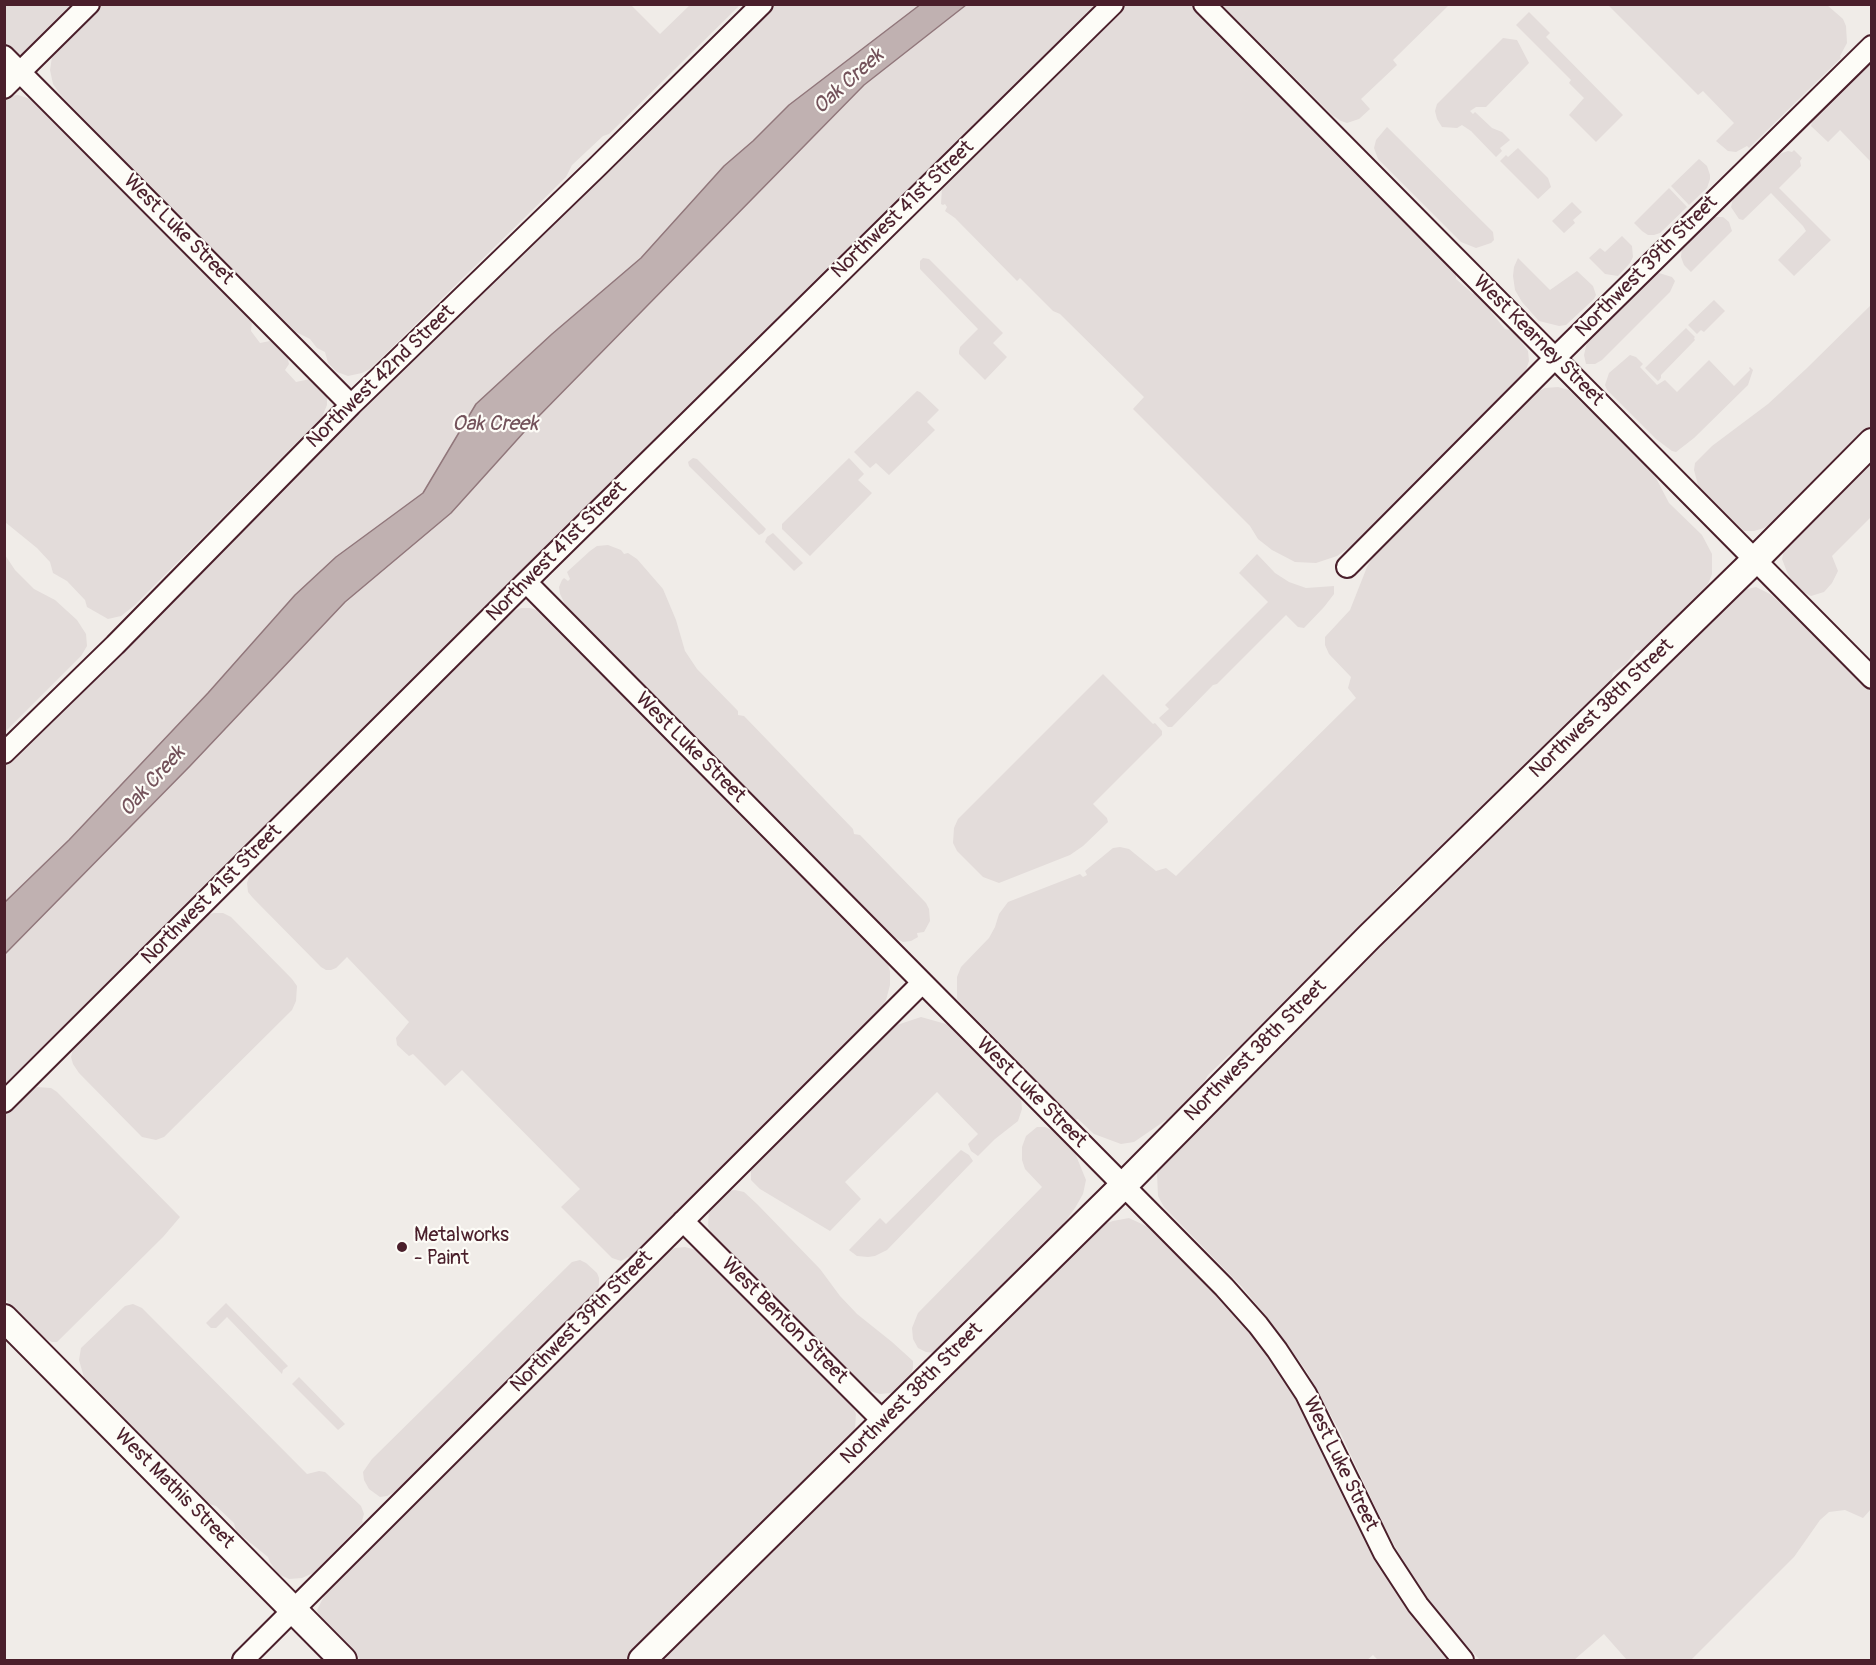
<!DOCTYPE html>
<style>
body{margin:0}
#map{position:relative;width:1876px;height:1665px;overflow:hidden;background:#fdfcf7;font-family:Pangolin,sans-serif}
canvas{display:block}
.frame{position:absolute;inset:0;border:6px solid #4a1f2b;pointer-events:none}
</style>
<div id="map">
<canvas width="1876" height="1665"></canvas>
<div class="frame"></div>
</div>
<script>
const c = document.querySelector('canvas').getContext('2d');
c.lineJoin = 'round';
function paint(path, color) { c.fillStyle = color; c.fill(path, 'evenodd'); }
const toPath = rows => new Path2D(rows.map(r => 'M' + r).join(''));
function trace(path, color, width, dash) { c.strokeStyle = color; c.lineWidth = width; c.lineCap = dash ? 'butt' : 'round'; c.setLineDash(dash || []); c.stroke(path); }
function label(font, color, halo, rows, align = 'center') {
  c.font = font + ' Pangolin,sans-serif'; c.lineWidth = 4.5; c.setLineDash([]); c.textBaseline = 'middle'; c.strokeStyle = halo; c.fillStyle = color; for (const [text, x, y, turn = 0] of rows) {
    c.save(); c.translate(x, y); c.rotate((+turn || 0) * Math.PI / 180); c.textAlign = isNaN(turn) ? turn : align; if (halo) c.strokeText(text, 0, 0); c.fillText(text, 0, 0); c.restore();
  }
}
paint(toPath([
 [89,5,1871,5,1871,1660,5,1660,5,88]
]), '#f0ece8');
paint(toPath([
 [5,4,89,5,5,88],
 [101,5,631,5,660,34,690,5,740,5,609,134,603,136,572,165,566,177,370,369,362,373,348,376,337,372,328,363,325,352,317,348,310,339,296,332,160,197,60,94,53,84,50,70,52,57,61,44],
 [769,5,921,5,789,105,753,141,724,166,641,258,552,334,476,404,423,493,336,557,295,595,208,693,69,840,5,902,5,762],
 [966,5,1095,5,5,1084,5,954,190,766,345,602,451,513,534,421,864,85],
 [1121,5,1193,5,1456,270,1456,279,1473,294,1476,291,1492,307,1491,312,1505,329,1515,331,1520,336,1519,339,1528,351,1529,361,1526,370,1517,381,1354,544,1337,556,1316,563,1295,562,1272,550,1258,539,1250,526,1133,409,1144,397,1060,314,1053,311,1020,278,1017,281,955,218,945,211,947,207,945,204,943,205,941,204,942,188,947,179],
 [1222,5,1449,5,1393,60,1397,65,1361,99,1370,109,1359,119,1347,123,1341,121,1332,115],
 [1608,5,1827,5,1843,19,1846,26,1847,43,1840,56,1841,58,1749,148,1747,146,1736,152,1728,151,1716,141,1734,123,1703,91,1698,95],
 [1529,12,1550,33,1546,37,1623,115,1596,142,1569,115,1584,98,1569,83,1571,80,1516,25],
 [1503,38,1517,40,1529,63,1486,107,1476,107,1470,111,1473,114,1475,112,1492,128,1502,132,1510,140,1500,148,1502,151,1496,157,1471,131,1462,125,1457,128,1442,127,1437,119,1435,111,1437,104],
 [1871,59,1871,162,1840,130,1828,142,1811,126,1813,117],
 [18,95,45,104,249,312,252,321,251,331,260,343,270,341,286,350,289,364,285,370,296,382,310,379,317,382,327,396,327,405,322,417,135,605,121,616,108,619,87,607,85,600,67,581,53,573,50,562,37,548,5,522,4,100,9,96],
 [1387,127,1493,232,1494,240,1491,243,1476,248,1461,242,1378,159,1374,148,1376,140],
 [1518,148,1548,178,1551,187,1538,199,1500,161,1506,155,1508,157],
 [1794,150,1802,158,1800,161,1801,166,1779,188,1831,240,1794,276,1778,260,1806,231,1803,226,1771,193,1743,220,1739,219,1731,207,1734,194,1762,166,1782,153,1788,151,1792,152],
 [1699,159,1707,166,1710,175,1710,179,1707,188,1689,205,1671,186],
 [1669,188,1687,207,1660,233,1654,235,1648,235,1642,231,1634,223],
 [1572,202,1582,212,1573,220,1575,223,1564,233,1552,221],
 [1711,217,1723,217,1729,222,1732,231,1691,272,1684,265,1681,257,1682,247,1685,242],
 [1622,236,1632,246,1633,257,1630,263,1618,276,1605,274,1589,258,1600,248,1605,252],
 [923,258,929,259,1003,333,993,343,1007,357,985,380,959,354,959,351,960,347,978,329,920,269,920,261],
 [1518,258,1550,290,1577,271,1593,286,1596,295,1594,299,1566,325,1559,326,1539,321,1522,302,1515,290,1513,276,1514,267],
 [1659,273,1672,277,1675,281,1670,292,1602,360,1595,364,1586,364,1584,355,1588,338,1651,276],
 [1714,300,1725,311,1704,332,1701,330,1697,334,1688,325],
 [1871,305,1871,426,1774,522,1764,528,1754,531,1744,531,1699,489,1694,470,1695,463,1712,446,1768,404,1806,369],
 [1686,328,1695,337,1694,338,1695,340,1661,375,1661,378,1658,381,1645,368],
 [1630,355,1636,357,1643,364,1640,367,1657,385,1665,380,1677,392,1709,360,1734,386,1750,370,1749,368,1750,367,1753,370,1748,385,1694,438,1676,452,1672,451,1656,439,1607,390,1605,385,1609,373],
 [1558,387,1569,390,1584,405,1616,428,1654,469,1651,472,1656,478,1669,503,1702,535,1712,554,1712,574,1708,584,1700,593,1702,595,1643,651,1636,650,1626,664,1613,673,1610,684,1427,865,1423,865,1393,891,1394,898,1236,1054,1229,1055,1208,1075,1200,1089,1169,1123,1166,1120,1134,1142,1121,1144,1094,1134,1078,1119,1075,1120,957,999,957,977,961,967,989,938,995,927,999,914,1008,902,1080,874,1083,877,1087,875,1085,871,1113,848,1120,847,1129,849,1156,871,1166,868,1176,876,1356,698,1348,688,1351,677,1329,654,1325,645,1325,637,1350,610,1367,567,1376,552,1533,394,1545,388],
 [917,391,920,392,939,410,927,422,935,430,889,475,876,463,870,468,854,452],
 [1871,456,1871,517,1832,556,1838,571,1832,583,1824,592,1811,596,1803,592,1793,583,1787,572,1782,559,1785,546],
 [693,458,697,459,766,529,763,533,759,535,689,466,688,462],
 [849,458,864,474,858,480,872,493,810,556,782,529,782,524],
 [773,533,803,563,794,571,765,542,767,537],
 [608,545,621,550,624,554,628,553,637,559,663,589,676,620,685,651,697,669,738,711,738,715,744,716,853,829,854,834,860,835,926,903,929,909,930,921,924,932,917,933,918,937,911,941,903,942,892,936,567,608,560,594,559,587,562,580,564,578,568,581,570,579,567,572,590,551,597,546],
 [1257,554,1275,573,1289,582,1306,588,1334,586,1334,594,1324,607,1304,628,1298,627,1286,615,1217,684,1213,685,1172,727,1168,727,1159,718,1169,709,1165,705,1268,602,1239,573],
 [5,555,15,570,34,589,55,600,77,620,86,634,87,646,81,656,5,732],
 [1756,587,1770,594,1807,627,1871,691,1871,1509,1863,1518,1845,1510,1829,1512,1820,1520,1794,1557,1691,1660,1627,1660,1604,1634,1574,1660,1480,1660,1436,1612,1411,1575,1386,1530,1340,1432,1307,1372,1274,1326,1242,1287,1164,1207,1158,1196,1157,1173,1166,1158,1338,982,1365,962,1383,941,1413,910,1743,590],
 [521,608,530,608,546,613,885,957,890,971,890,985,886,1000,879,1011,630,1259,628,1257,621,1261,612,1258,561,1207,580,1189,462,1070,445,1086,413,1054,409,1056,397,1045,396,1038,409,1022,347,957,336,968,331,970,326,970,321,967,253,898,248,892,247,883,252,868,505,614,508,617,514,611],
 [1103,674,1153,724,1155,723,1162,731,1162,735,1093,804,1107,818,1108,822,1083,846,1070,855,999,883,983,877,957,851,953,843,954,828,958,819],
 [214,913,223,913,231,917,292,979,297,986,296,1001,292,1010,164,1137,156,1140,142,1137,79,1073,73,1064,71,1057,73,1049,78,1042,198,920,206,915],
 [921,1017,946,1024,973,1043,1018,1090,1021,1097,1022,1109,1018,1121,995,1139,978,1156,971,1151,968,1144,978,1134,937,1092,845,1182,861,1199,830,1231,760,1189,751,1180,751,1169,756,1160,883,1035,894,1026],
 [37,1087,51,1088,57,1092,180,1217,163,1237,57,1342,52,1342,41,1336,5,1299,5,1111,29,1091],
 [1037,1127,1045,1127,1054,1131,1061,1135,1075,1153,1086,1180,1083,1194,1075,1208,1062,1226,935,1353,926,1352,918,1348,913,1339,912,1328,918,1313,1042,1187,1025,1169,1022,1160,1022,1147,1026,1136],
 [961,1150,969,1155,973,1161,887,1250,875,1256,868,1257,857,1256,849,1250,880,1218,886,1224],
 [735,1190,744,1192,757,1204,820,1269,840,1296,857,1314,892,1342,913,1361,913,1368,910,1377,899,1388,891,1393,880,1394,860,1388,713,1237,708,1226,709,1209,726,1191],
 [1129,1218,1161,1233,1243,1318,1296,1391,1376,1553,1401,1596,1453,1660,1378,1660,1373,1655,1367,1660,654,1660,1101,1225,1113,1221],
 [685,1247,700,1251,851,1403,856,1414,855,1428,851,1435,625,1660,361,1660,321,1620,317,1610,328,1588,667,1251,675,1248],
 [580,1260,586,1263,597,1273,599,1278,599,1285,596,1292,396,1491,387,1496,380,1497,369,1489,364,1480,363,1472,372,1459,572,1262],
 [226,1303,288,1366,283,1370,282,1374,227,1317,216,1328,211,1328,206,1323],
 [133,1304,142,1308,307,1474,319,1471,325,1472,361,1506,364,1514,362,1521,363,1522,313,1573,302,1578,289,1579,278,1574,270,1562,268,1557,236,1531,234,1523,216,1506,206,1503,85,1381,79,1360,81,1348,125,1306],
 [299,1377,344,1423,345,1424,338,1430,292,1384]
]), '#e3dcda');
const water = toPath([
 [921,4,966,5,864,85,534,421,451,513,345,602,190,766,5,954,5,902,69,840,208,693,295,595,336,557,423,493,476,404,552,334,641,258,724,166,753,141,789,105,921,4]
]);
paint(water, '#c0b1b1');
trace(water, '#91777b', 1.5);
const minor = toPath([
 [1204,4,1872,678],
 [4,56,351,405],
 [4,88,89,4],
 [1347,567,1555,358,1872,46],
 [526,582,1224,1287,1258,1325,1277,1350,1306,1394,1384,1553,1418,1605,1463,1660],
 [4,753,115,645,351,405,598,166,762,4],
 [4,1102,526,582,1113,4],
 [683,1221,884,1422],
 [243,1660,922,983]
]);
const tertiary = toPath([
 [4,1318,343,1660],
 [642,1660,1123,1186,1369,937,1755,560,1872,442]
]);
trace(minor, '#4a1f2b', 24);
trace(tertiary, '#4a1f2b', 30);
trace(minor, '#fdfcf7', 20);
trace(tertiary, '#fdfcf7', 26);
for (const [x, y, r, color] of [
 [402,1247,6,"#4a1f2b"]
]) { const dot = new Path2D(); dot.arc(x, y, r, 0, 2 * Math.PI); c.fillStyle = color; c.fill(dot); trace(dot, '#fdfcf7', 2); }
label('20px', '#4a1f2b', '#fdfcf7', [
 ["Northwest 41st Street",903,210,-44],
 ["West Luke Street",178,230,45],
 ["Northwest 39th Street",1647,267,-45],
 ["West Kearney Street",1538,341,45],
 ["Northwest 42nd Street",381,377,-44],
 ["Northwest 41st Street",557,552,-45],
 ["Northwest 38th Street",1602,709,-44],
 ["West Luke Street",690,748,45],
 ["Northwest 41st Street",212,895,-45],
 ["Northwest 38th Street",1256,1051,-45],
 ["West Luke Street",1031,1093,45],
 ["West Benton Street",784,1321,45],
 ["Northwest 39th Street",582,1322,-45],
 ["Northwest 38th Street",912,1394,-45],
 ["West Luke Street",1340,1464,64],
 ["West Mathis Street",174,1489,45]
]);
label('20px', '#4a1f2b', '#fdfcf7', [
 ["Metalworks",414,1236],
 ["- Paint",414,1259]
], 'left');
label('italic 21px', '#73525a', '#fdfcf7', [
 ["Oak Creek",849,82,-42],
 ["Oak Creek",495,425],
 ["Oak Creek",153,782,-48]
]);
</script>
